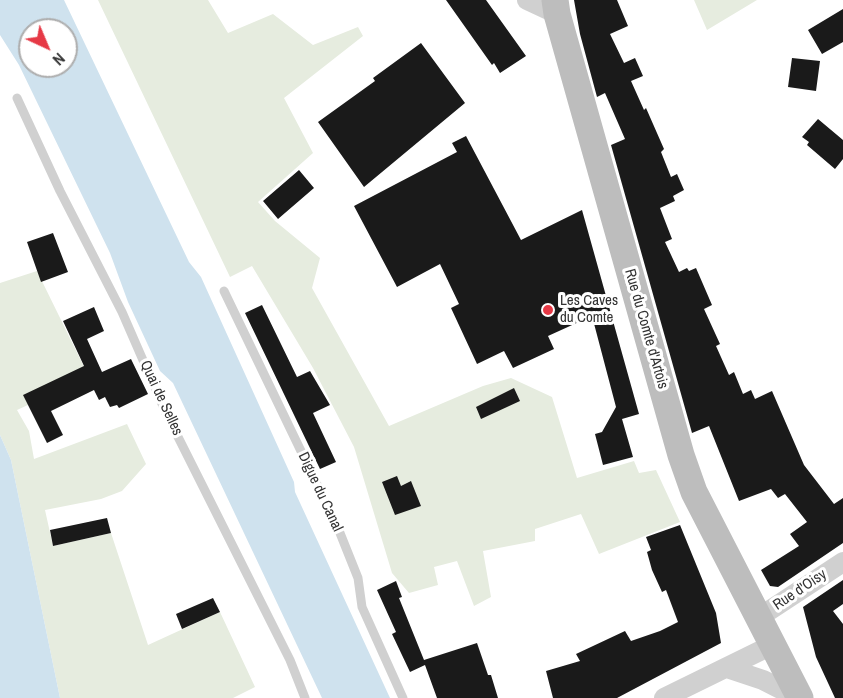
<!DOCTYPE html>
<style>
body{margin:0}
#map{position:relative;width:843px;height:698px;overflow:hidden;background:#fff;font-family:"Archivo Narrow",sans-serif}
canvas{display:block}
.north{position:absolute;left:18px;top:18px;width:60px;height:60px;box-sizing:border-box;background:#fff;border:2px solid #adadad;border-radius:50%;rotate:136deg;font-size:16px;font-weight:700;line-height:24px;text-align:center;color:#333}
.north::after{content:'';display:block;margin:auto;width:21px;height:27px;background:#e63946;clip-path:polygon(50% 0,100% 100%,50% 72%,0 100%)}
</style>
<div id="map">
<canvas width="843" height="698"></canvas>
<div class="north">N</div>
</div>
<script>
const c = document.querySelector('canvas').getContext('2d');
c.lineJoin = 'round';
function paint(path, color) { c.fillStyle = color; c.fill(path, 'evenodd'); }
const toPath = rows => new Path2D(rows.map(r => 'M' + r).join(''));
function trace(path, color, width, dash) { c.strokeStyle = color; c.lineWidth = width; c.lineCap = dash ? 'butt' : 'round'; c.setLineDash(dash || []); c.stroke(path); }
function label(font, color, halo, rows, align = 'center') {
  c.font = font + ' "Archivo Narrow",sans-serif'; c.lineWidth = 6; c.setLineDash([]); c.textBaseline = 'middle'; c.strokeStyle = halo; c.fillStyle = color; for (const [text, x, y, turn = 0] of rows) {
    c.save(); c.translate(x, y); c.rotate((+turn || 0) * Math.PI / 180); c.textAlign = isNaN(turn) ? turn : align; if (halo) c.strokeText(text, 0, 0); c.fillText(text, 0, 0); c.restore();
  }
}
paint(toPath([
 [98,0,208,0,228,33,273,14,313,45,358,27,363,36,284,98,313,153,258,202,275,221,320,258,312,288,389,426,483,386,511,378,552,397,577,478,634,461,639,473,656,470,680,522,599,554,581,514,535,529,535,541,483,551,491,597,474,606,457,561,434,567,438,585,409,593,392,573,354,447,313,368,252,266,230,277],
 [694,0,757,0,707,30],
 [37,271,89,377,17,410,29,431,34,459,127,424,146,464,122,491,101,499,45,510,53,546,111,533,148,645,220,612,255,687,233,698,60,698,11,460,0,435,0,283]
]), '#e6ecdf');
paint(toPath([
 [0,0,64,0,189,262,201,277,294,482,295,492,390,698,322,698,173,383,160,371,128,302,110,253,19,65,0,35],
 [30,30,66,30,66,66,30,66],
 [0,435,11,460,60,698,0,698]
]), '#cfe2ee');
paint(toPath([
 [446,0,486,0,526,56,500,73,494,63,492,65],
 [574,0,617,0,628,26,610,34,624,63,635,58,643,76,631,81,644,110,646,108,664,149,661,152,671,177,677,174,684,190,673,196,675,201,660,208,672,239,665,242,679,272,687,268,689,271,696,268,712,305,704,309,720,344,716,346,729,375,734,372,743,394,751,390,755,399,772,391,804,465,834,504,843,498,843,543,778,587,770,586,761,570,799,546,790,534,807,522,785,494,778,498,771,489,739,501,709,426,692,433,611,145,625,139,605,93,597,97,580,34],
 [843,9,843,42,822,54,808,30],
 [421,43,465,103,364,187,318,122,375,81,373,78],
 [792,58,820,61,816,91,788,87],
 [818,119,843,140,843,159,835,169,807,145,809,142,802,137],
 [466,136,521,240,582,210,639,414,622,419,633,457,603,465,595,434,602,432,616,407,592,316,548,336,554,349,513,368,504,351,477,364,451,308,459,304,440,264,397,287,354,206,457,152,452,143],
 [299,170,314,188,278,219,263,201],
 [53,233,68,272,41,282,27,242],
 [262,305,297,377,310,371,330,405,313,413,336,462,320,469,245,313],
 [94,307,104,331,87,339,102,372,131,359,148,394,119,408,117,405,110,407,105,397,99,400,94,390,51,411,63,435,47,443,23,395,84,366,63,321],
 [514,388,520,401,481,419,476,407],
 [397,476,401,486,411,481,421,506,395,515,382,482],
 [107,518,111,533,53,546,50,530],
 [680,525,716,613,721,643,617,698,553,698,546,671,580,661,576,654,625,631,631,641,660,631,678,622,666,590,662,592,652,570,647,552,651,550,646,537],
 [843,580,843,604,833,611,843,624,843,698,835,698,816,657,803,607],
 [396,581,402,597,399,598,424,660,477,643,488,675,491,675,498,698,437,698,425,665,410,672,392,634,396,632,377,590],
 [213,598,220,612,182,629,176,614]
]), '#1a1a1a');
trace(toPath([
 [17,98,60,191,122,312,166,413,290,660,305,698],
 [224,291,338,528,358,578,362,607,403,698]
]), '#d0d0d0', 9);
trace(toPath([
 [527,0,557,14],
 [758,618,843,562],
 [727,668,763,680,798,698],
 [664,698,772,645]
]), '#d0d0d0', 20);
trace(toPath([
 [555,0,557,14,681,455,694,492,800,698]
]), '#bdbdbd', 27);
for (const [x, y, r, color] of [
 [548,310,6,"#e63946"]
]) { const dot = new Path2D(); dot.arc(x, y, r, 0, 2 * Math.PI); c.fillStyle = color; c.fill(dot); trace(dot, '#fff', 2); }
label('15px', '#333', '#fff', [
 ["Les Caves",560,301],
 ["du Comte",560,318]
], 'left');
label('15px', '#333', '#fff', [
 ["Rue du Comte d'Artois",646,329,74],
 ["Quai de Selles",161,398,65],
 ["Digue du Canal",320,492,65],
 ["Rue d'Oisy",800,590,-34]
]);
</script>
